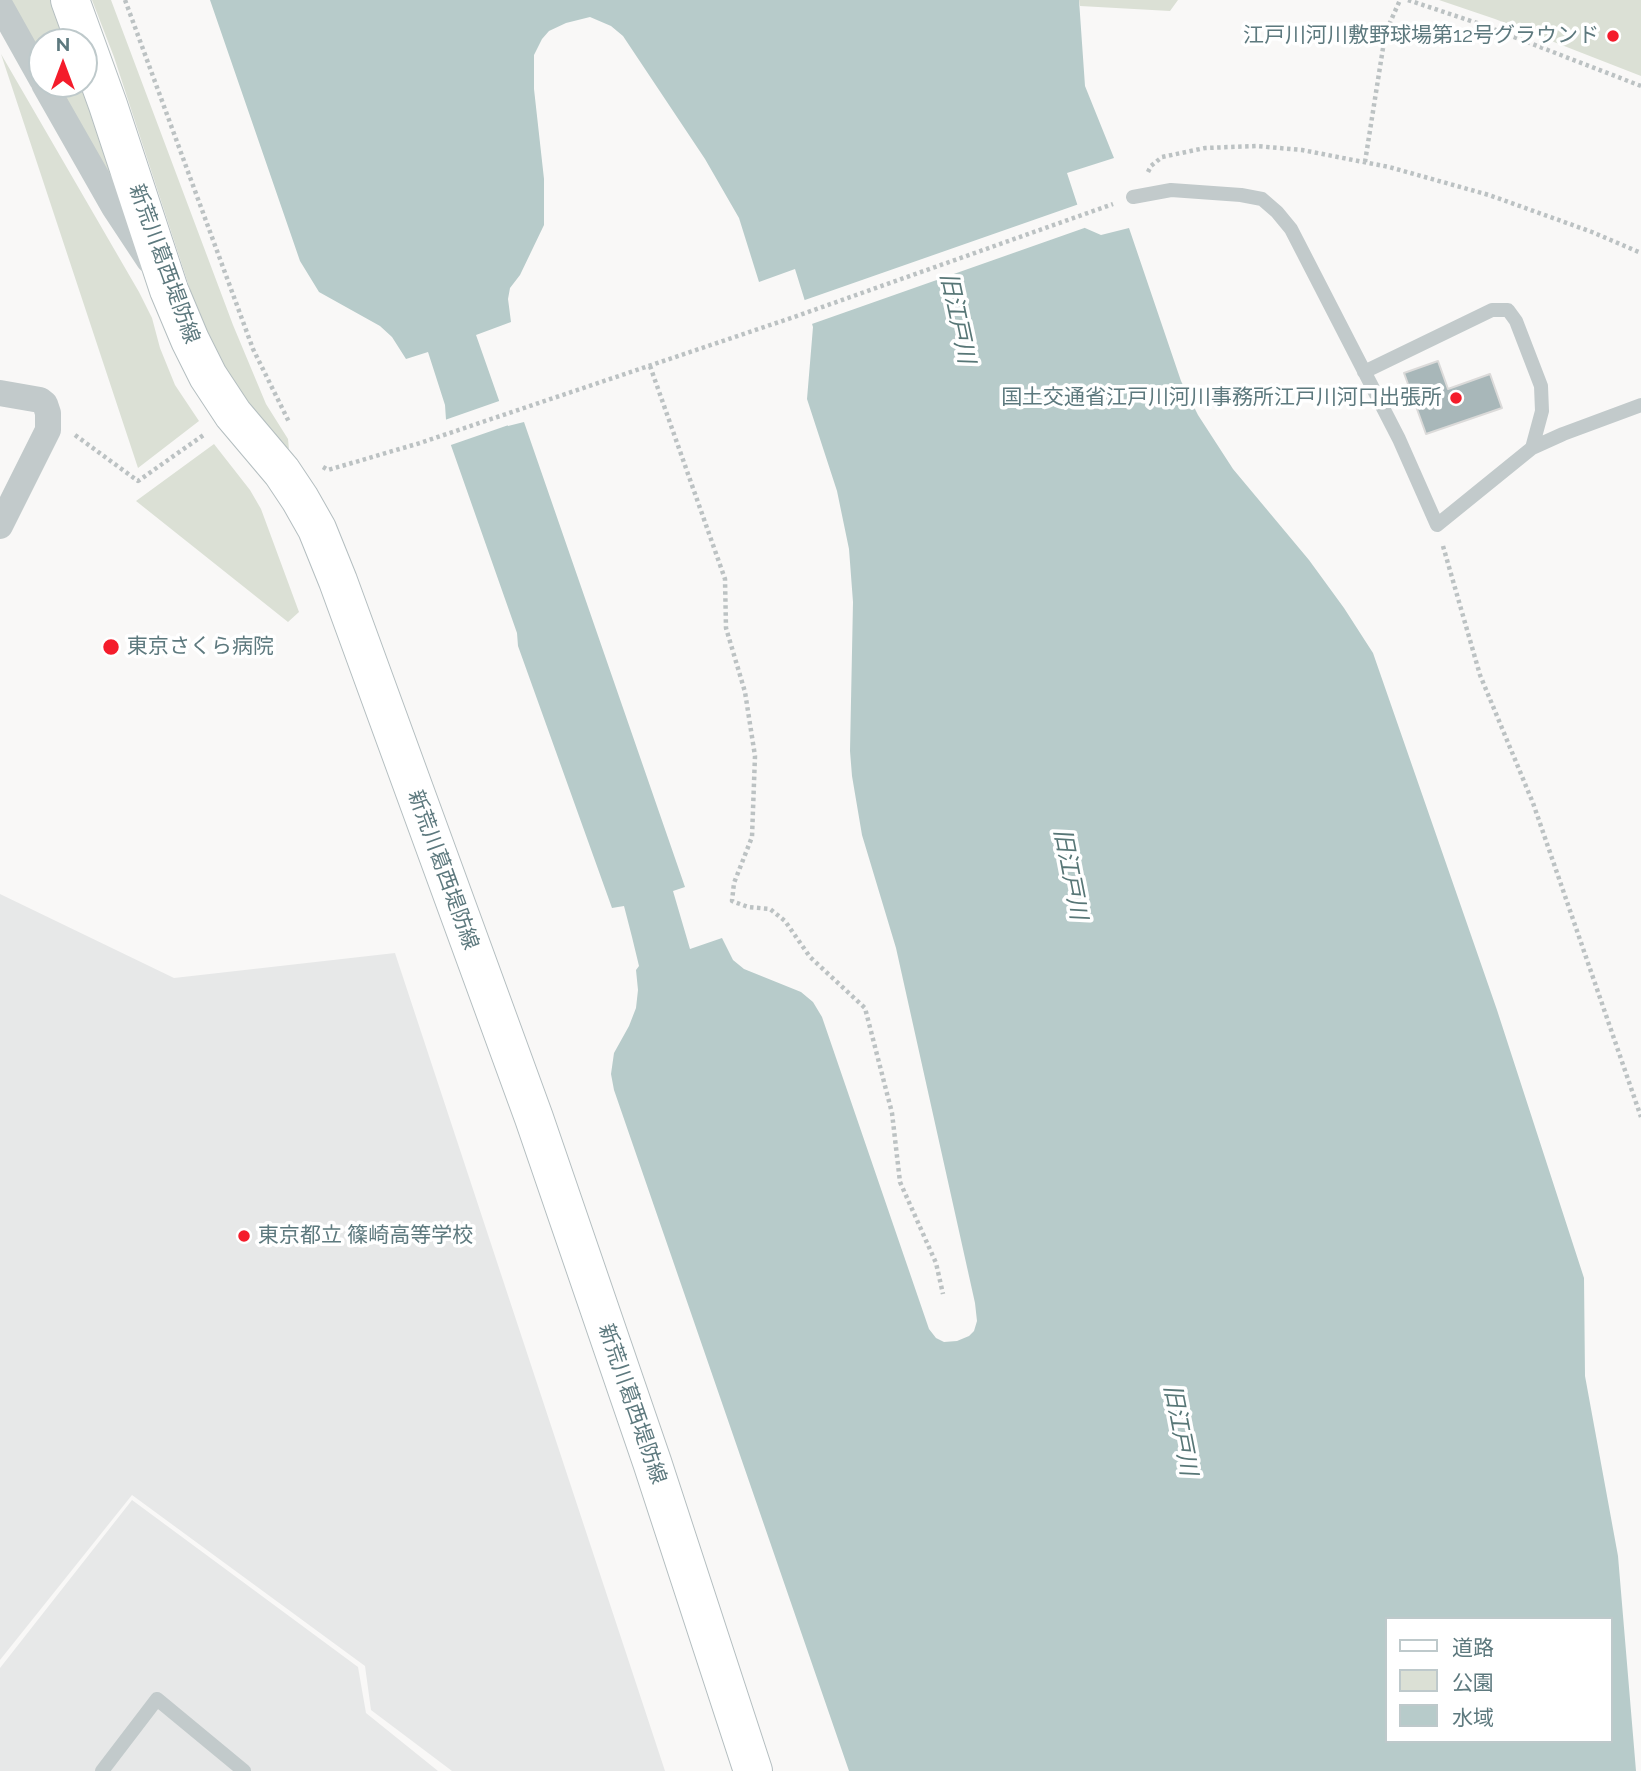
<!DOCTYPE html>
<meta charset="utf-8">
<style>
body{margin:0}
#map{position:relative;width:1641px;height:1771px;overflow:hidden;background:#f9f8f7;font-family:Raleway,"Noto Sans JP",sans-serif}
canvas{display:block}
.legend{position:absolute;left:1385px;top:1617px;width:228px;height:126px;box-sizing:border-box;background:#fff;border:2px solid #bec9cb;margin:0;padding:9px 12px;list-style:none;font-size:21px;color:#5d797e}
.legend li{display:flex;align-items:center;gap:14px;height:35px}
.legend b{width:35px;border:2px solid #bec9cb}
.north{position:absolute;left:28px;top:28px;width:70px;height:70px;box-sizing:border-box;background:#fff;border:2px solid #bec9cb;border-radius:50%;rotate:0deg;font-size:19px;font-weight:700;line-height:28px;text-align:center;color:#5d797e}
.north::after{content:'';display:block;margin:auto;width:24px;height:32px;background:#f41c2b;clip-path:polygon(50% 0,100% 100%,50% 72%,0 100%)}
</style>
<div id="map">
<canvas width="1641" height="1771"></canvas>
<ul class="legend">
<li><b style="height:9px;background:#fff"></b>道路</li>
<li><b style="height:19px;background:#dbe0d5"></b>公園</li>
<li><b style="height:19px;background:#b7cbca"></b>水域</li>
</ul>
<div class="north">N</div>
</div>
<script>
const c = document.querySelector('canvas').getContext('2d');
c.lineJoin = 'round';
function paint(path, color) { c.fillStyle = color; c.fill(path, 'evenodd'); }
const toPath = rows => new Path2D(rows.map(r => 'M' + r).join(''));
function trace(path, color, width, dash) { c.strokeStyle = color; c.lineWidth = width; c.lineCap = dash ? 'butt' : 'round'; c.setLineDash(dash || []); c.stroke(path); }
function label(font, color, halo, rows, align = 'center') {
  c.font = font + ' Raleway,"Noto Sans JP",sans-serif'; c.lineWidth = 7; c.setLineDash([]); c.textBaseline = 'middle'; c.strokeStyle = halo; c.fillStyle = color; for (const [text, x, y, turn = 0] of rows) {
    c.save(); c.translate(x, y); c.rotate((+turn || 0) * Math.PI / 180); c.textAlign = isNaN(turn) ? turn : align; if (halo) c.strokeText(text, 0, 0); c.fillText(text, 0, 0); c.restore();
  }
}
paint(toPath([
 [0,894,174,978,395,953,665,1771,452,1771,371,1710,365,1666,132,1495,0,1660],
 [132,1500,358,1667,366,1713,438,1771,0,1771,0,1668]
]), '#e7e8e8');
paint(toPath([
 [9,0,52,0,68,42,42,42,42,63],
 [92,0,111,0,233,325,266,404,288,439,289,449,272,436,236,391,200,320,114,57],
 [1079,0,1178,0,1170,11,1080,6],
 [1439,0,1641,0,1641,76,1495,19],
 [1,54,139,292,152,318,160,348,175,385,199,421,138,468],
 [54,84,83,84,125,200],
 [214,444,250,490,261,509,299,612,288,622,136,501]
]), '#dbe0d5');
paint(toPath([
 [210,0,1079,0,1085,86,1114,158,1067,173,1085,228,1101,235,1129,228,1181,381,1198,415,1233,469,1309,560,1344,608,1373,653,1497,1010,1584,1278,1585,1376,1618,1556,1636,1771,849,1771,614,1090,611,1074,614,1053,629,1026,636,1008,638,990,636,970,639,966,632,937,624,906,612,908,518,646,517,633,447,434,445,405,428,352,406,359,392,337,380,326,319,292,300,261],
 [590,17,611,26,623,36,705,159,739,218,759,282,795,269,813,327,807,399,837,491,849,549,853,602,850,751,852,776,862,835,896,948,975,1303,977,1321,974,1331,969,1336,957,1341,944,1342,936,1338,929,1329,822,1017,813,1002,801,992,744,969,733,960,722,938,690,949,673,891,685,887,524,422,508,426,476,335,511,322,508,299,510,288,520,275,544,225,544,179,534,89,534,55,542,39,549,31,566,23],
 [1387,1619,1611,1619,1611,1741,1387,1741]
]), '#b7cbca');
paint(toPath([
 [1082,203,1090,226,809,325,802,301],
 [502,400,510,422,526,419,448,446,442,421]
]), '#f9f8f7');
const building = toPath([
 [1438,361,1448,389,1490,374,1502,408,1426,434,1404,373,1438,361]
]);
paint(building, '#a8b7b9');
trace(building, '#dbdad9', 2);
const secondary = toPath([
 [70,0,108,105,169,290,190,340,208,376,233,414,282,472,300,499,317,529,338,581,534,1118,652,1462,753,1771]
]);
trace(secondary, '#b4bec0', 40);
trace(toPath([
 [125,0,253,349,289,422],
 [1408,0,1483,25,1641,86],
 [1365,162,1383,48,1388,27,1400,0],
 [1148,172,1151,166,1162,157,1205,148,1256,146,1302,150,1389,167,1489,195,1592,232,1641,253],
 [650,366,725,579,726,628,745,692,755,756,752,837,734,883,732,901,748,907,770,909,785,921,810,957,865,1008,892,1113,900,1182,936,1263,943,1294],
 [75,435,138,481,205,434],
 [323,467,328,470,420,443,794,317,1113,204],
 [1443,546,1480,675,1533,803,1641,1117]
]), '#bcc2c3', 4.5, [3.5, 3.5]);
trace(toPath([
 [1133,197,1171,190,1241,195,1262,199,1277,212,1291,229,1399,439,1437,525,1532,448,1563,434,1641,405],
 [1364,372,1492,310,1508,310,1516,321,1541,386,1542,411,1532,448],
 [102,1771,157,1699,244,1771]
]), '#c2cacb', 14);
trace(toPath([
 [0,5,42,80],
 [44,84,114,207,149,260],
 [0,393,40,400,45,404,48,413,48,430,0,526]
]), '#c2cacb', 26);
trace(secondary, '#fff', 38);
for (const [x, y, r, color] of [
 [1613,36,7,"#f41c2b"],
 [1456,398,7,"#f41c2b"],
 [111,647,9,"#f41c2b"],
 [244,1236,7,"#f41c2b"]
]) { const dot = new Path2D(); dot.arc(x, y, r, 0, 2 * Math.PI); c.fillStyle = color; c.fill(dot); trace(dot, '#fff', 2.5); }
label('21px', '#5d797e', '#fff', [
 ["江戸川河川敷野球場第12号グラウンド",1599,36],
 ["国土交通省江戸川河川事務所江戸川河口出張所",1442,398],
 ["東京さくら病院",127,647,"left"],
 ["東京都立 篠崎高等学校",258,1236,"left"]
], 'right');
label('21px', '#5d797e', '#fff', [
 ["新荒川葛西堤防線",164,264,70],
 ["新荒川葛西堤防線",443,870,70],
 ["新荒川葛西堤防線",632,1404,71]
]);
label('italic 23px', '#577676', '#fff', [
 ["旧江戸川",957,318,78],
 ["旧江戸川",1070,874,79],
 ["旧江戸川",1180,1430,79]
]);
</script>
